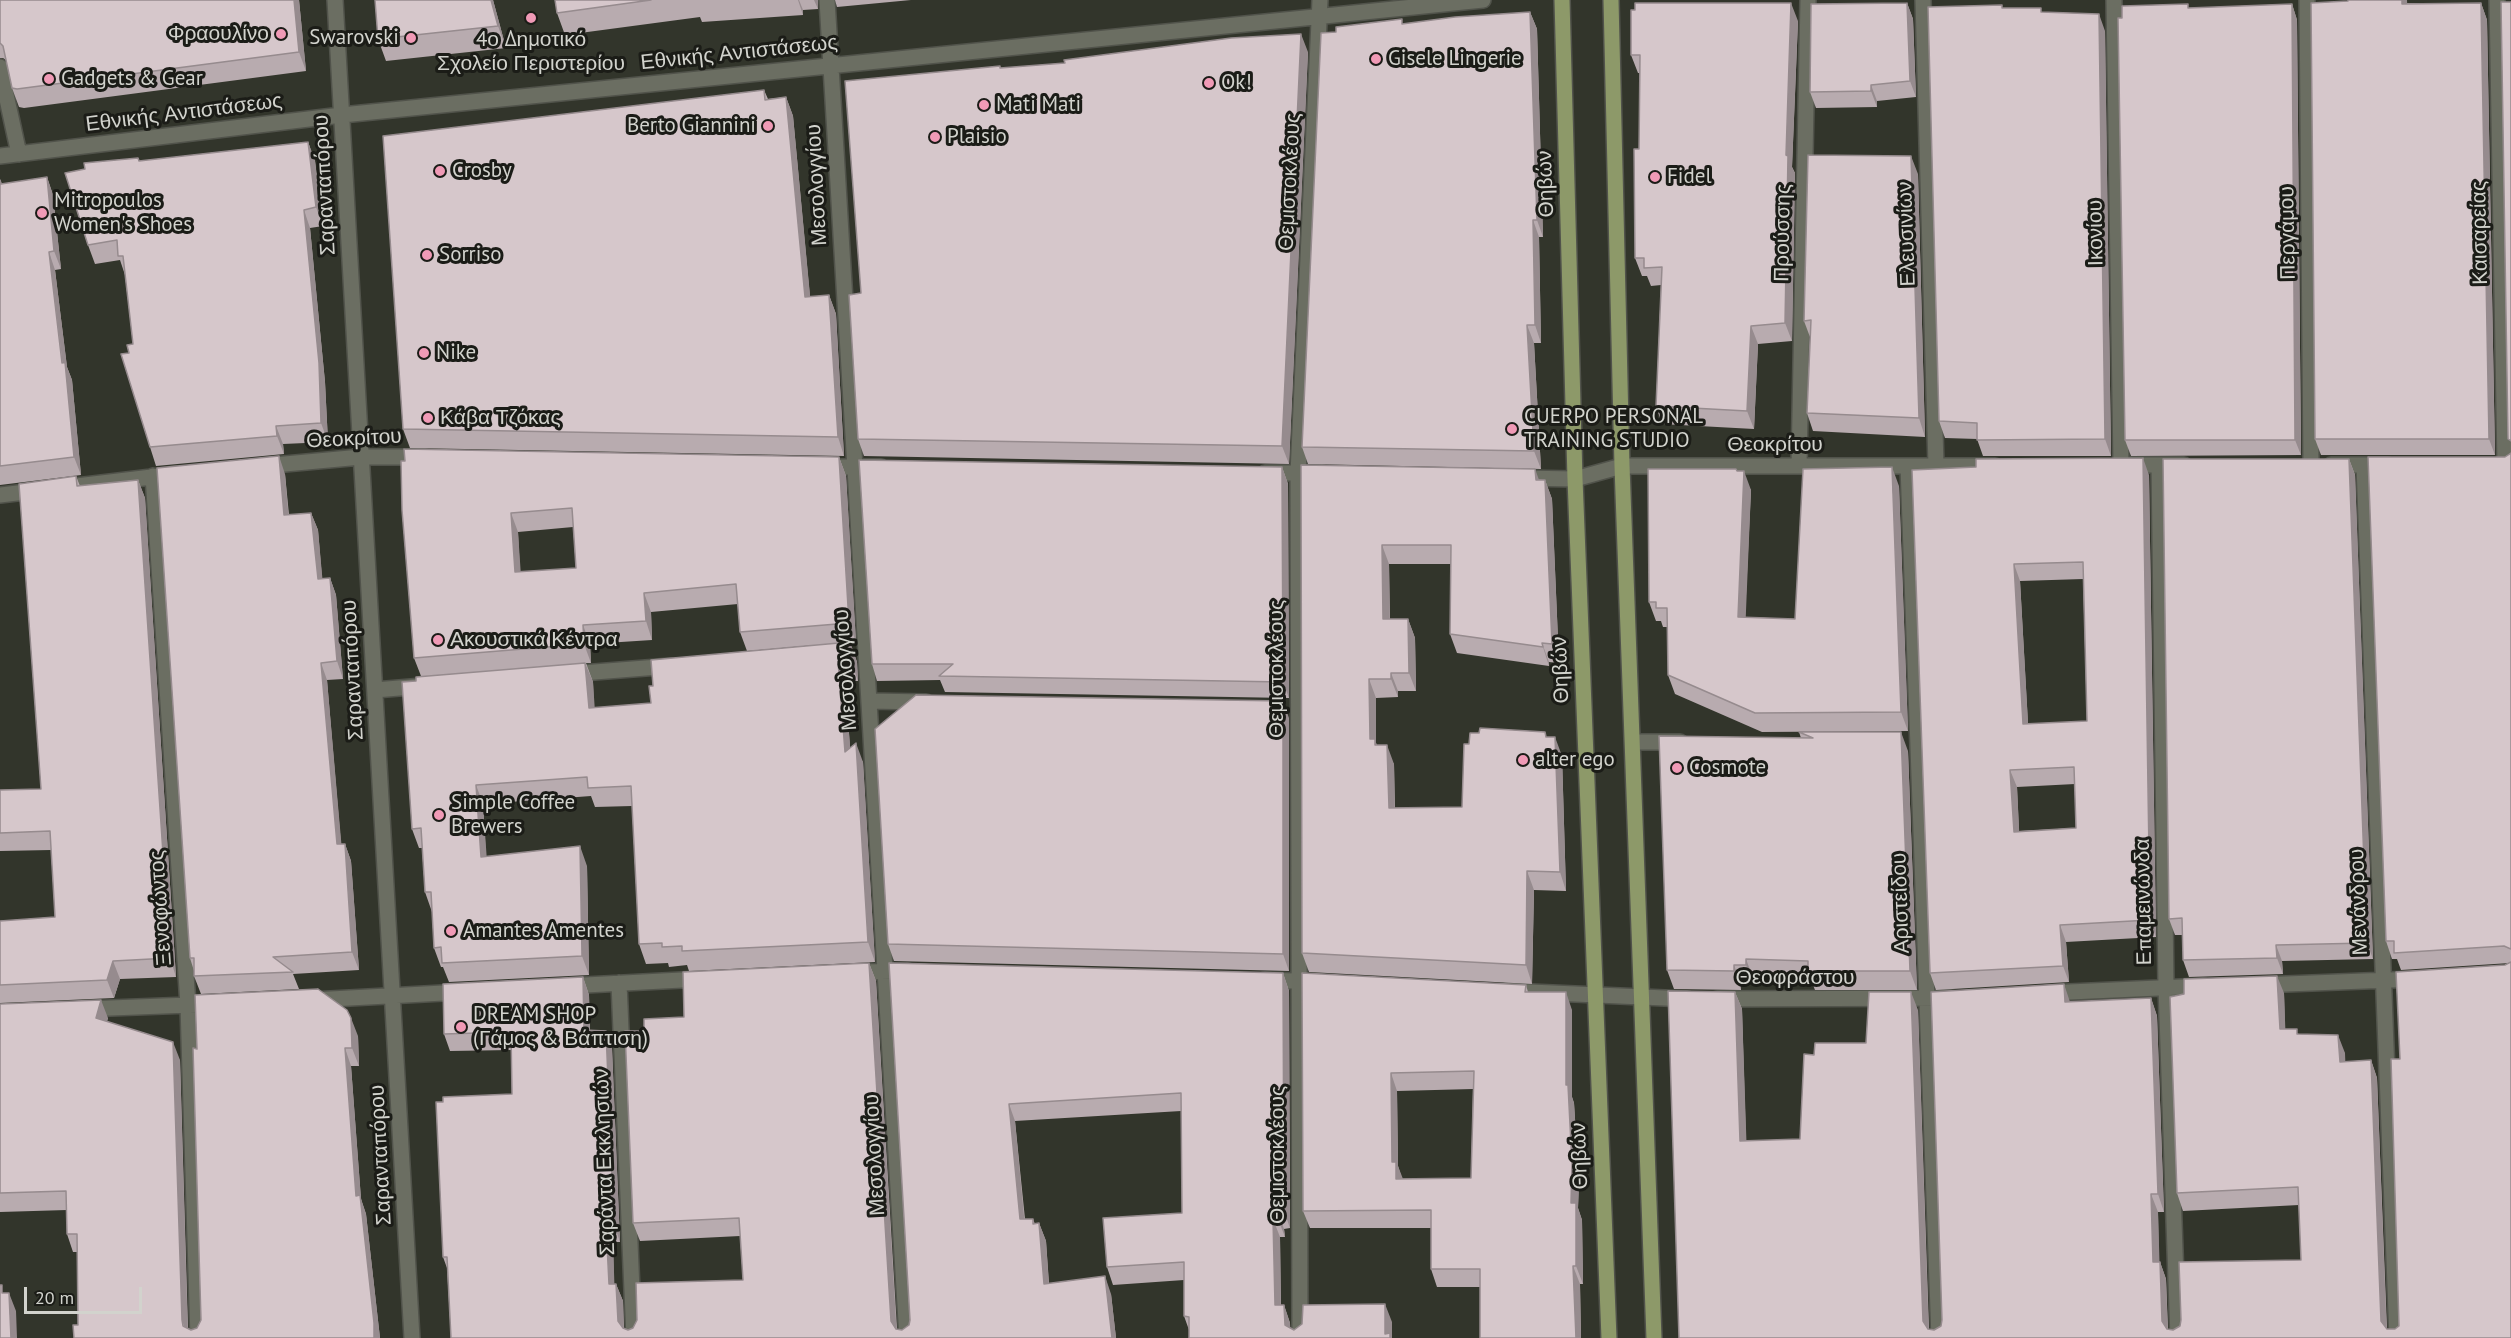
<!DOCTYPE html>
<meta charset="utf-8">
<style>
body{margin:0}
#map{position:relative;width:2511px;height:1338px;overflow:hidden;background:#32352b;font-family:"PT Sans",sans-serif}
canvas{display:block}
.scale{position:absolute;left:24px;top:1287px;width:118px;height:27px;box-sizing:border-box;border:3px solid #d2d3cd;border-top:0;padding-left:8px;font-size:18px;line-height:21px;white-space:nowrap;color:#d2d3cd;-webkit-text-stroke:4px #1b1c17;paint-order:stroke}
</style>
<div id="map">
<canvas width="2511" height="1338"></canvas>
<div class="scale">20 m</div>
</div>
<script>
const c = document.querySelector('canvas').getContext('2d');
c.lineJoin = 'round';
const toPath = rows => new Path2D(rows.map(r => 'M' + r).join(''));
function trace(path, color, width, dash) { c.strokeStyle = color; c.lineWidth = width; c.lineCap = dash ? 'butt' : 'round'; c.setLineDash(dash || []); c.stroke(path); }
function paint(path, color) { c.fillStyle = color; c.fill(path, 'evenodd'); }
function label(font, color, halo, rows, align = 'center') {
  c.font = font + ' "PT Sans",sans-serif'; c.lineWidth = 6; c.setLineDash([]); c.textBaseline = 'middle'; c.strokeStyle = halo; c.fillStyle = color; for (const [text, x, y, turn = 0] of rows) {
    c.save(); c.translate(x, y); c.rotate((+turn || 0) * Math.PI / 180); c.textAlign = isNaN(turn) ? turn : align; if (halo) c.strokeText(text, 0, 0); c.fillText(text, 0, 0); c.restore();
  }
}
const minor = toPath([
 [335,0,412,1338],
 [827,0,907,1338],
 [1923,0,1936,466],
 [2114,0,2121,465],
 [2307,0,2311,465],
 [2497,0,2505,465],
 [0,67,19,154],
 [0,156,342,115,1483,0],
 [2127,465,2184,465],
 [2159,465,2166,987,2178,1338],
 [2331,465,2388,465],
 [2364,465,2397,1338],
 [263,466,361,457,425,457],
 [1799,466,1808,0],
 [1908,466,1939,1338],
 [824,467,881,467],
 [1265,473,1322,473],
 [153,476,188,1005,198,1338],
 [1520,478,1575,479,1622,466,1995,466],
 [0,495,177,474],
 [569,674,671,666],
 [375,690,423,686],
 [869,701,926,702],
 [1633,742,1680,742],
 [854,972,908,971],
 [1265,980,1322,982],
 [619,983,634,1338],
 [2260,985,2416,979],
 [566,986,701,979],
 [1508,991,1687,999],
 [2047,993,2203,986],
 [1717,999,1951,998],
 [312,1000,462,992],
 [84,1009,216,1004],
 [1300,1338,1298,473,1320,0]
]);
const major = toPath([
 [1562,0,1575,479,1609,1338],
 [1611,0,1622,466,1654,1338]
]);
trace(minor, '#51534b', 18);
trace(major, '#51534b', 18);
trace(minor, '#6b6e62', 15);
trace(major, '#8d9969', 15);
paint(toPath([
 [0,0,299,0,306,71,24,108,19,107,12,88,6,60,3,58,0,58],
 [375,0,493,0,506,48,386,61,378,39],
 [555,0,818,0,818,9,803,10,803,15,702,22,700,17,565,35,557,13],
 [835,0,911,0,837,7],
 [2348,1,2407,3,2481,3,2487,20,2495,455,2321,455,2315,439],
 [1907,3,1913,19,1916,97,1877,101,1877,107,1816,108,1810,92],
 [2292,4,2297,20,2301,455,2131,456,2125,440,2122,18,2189,8],
 [2003,8,2043,12,2105,31,2111,456,1983,456,1977,439,1945,438,1939,421],
 [1530,12,1537,29,1543,237,1539,237,1541,343,1534,343,1541,469,1308,464,1302,447,1336,32,1403,24],
 [1798,21,1792,167,1795,173,1792,341,1758,344,1754,429,1662,424,1656,406,1661,285,1651,286,1647,276,1642,276,1635,258,1639,149,1640,73,1638,73,1631,55],
 [1308,52,1289,464,864,456,858,439,861,293,1001,68],
 [764,90,768,99,786,97,793,116,810,297,829,295,836,314,844,456,410,448,403,429],
 [308,142,315,161,323,226,310,228,325,382,328,442,283,444,284,454,156,466,150,447,129,353,133,344,125,275,120,260,95,264,88,245,139,161],
 [1918,174,1925,437,1813,431,1807,413,1810,337,1804,321],
 [47,177,53,195,61,269,55,270,67,367,72,380,81,475,0,485,0,180,2,184],
 [2511,453,2511,1338,1679,1338,1735,992,1742,1009,1746,1141,1800,1139,1814,1055,1866,1043,1918,1010,1929,1329,1934,1330,1941,1326,2070,1002,2151,998,2157,1016,2164,1212,2158,1212,2159,1262,2160,1262,2166,1279,2168,1329,2173,1330,2301,1260,2299,1205,2183,1211,2177,1193,2284,993,2285,1029,2299,1034,2345,1053,2345,1062,2371,1060,2377,1078,2387,1329,2395,1329,2399,1326,2400,1059,2505,965,2510,963,2401,970,2397,959,2392,959,2386,941,2505,457],
 [839,457,846,476,856,642,850,642,857,662,858,681,845,681,850,747,863,762,875,962,689,971,687,965,669,967,668,963,646,964,639,944,632,806,595,807,591,796,483,804,486,856,587,866,589,975,449,982,443,967,441,967,434,948,432,912,425,892,422,848,419,848,412,829,416,681,421,676,414,658,402,510],
 [573,527,576,568,520,572,518,532],
 [738,604,740,632,747,651,815,645,653,686,651,703,594,708,593,682,586,663,591,663,590,644,652,640,651,612],
 [2349,459,2355,475,2373,959,2282,961,2283,974,2189,977,2183,960,2183,935,2175,935,2169,919],
 [1301,465,1545,480,1552,499,1559,663,1549,662,1549,666,1457,653,1450,634,1451,564,1389,564,1390,619,1408,619,1415,638,1416,691,1398,691,1398,697,1376,698,1376,743,1377,745,1394,764,1395,808,1462,807,1469,744,1547,737,1562,756,1566,891,1534,890,1532,984,1309,972,1302,953],
 [1282,467,1288,484,1289,698,945,692,940,680,877,681,872,664],
 [1912,470,2149,475,2156,937,2066,942,2069,982,1936,990,1930,973],
 [2083,579,2087,721,2028,724,2020,581],
 [2075,784,2076,828,2019,831,2017,787],
 [1737,471,1751,490,1745,617,1795,619,1899,486,1908,731,1762,732,1675,694,1668,675,1668,627,1663,627,1661,621,1656,621,1649,602],
 [285,474,289,515,311,513,318,530,322,578,330,578,336,595,343,679,327,680,341,844,345,844,351,861,359,970,293,974,299,989,201,994,194,976,194,971,190,958],
 [76,476,80,486,138,480,145,498,176,977,120,979,114,998,0,1003,0,921,55,917,51,850,0,851,0,790,41,789],
 [1289,718,1289,971,894,961,888,944],
 [1799,732,1908,751,1917,990,1815,990,1811,980,1753,978,1753,984,1741,984,1741,990,1674,989,1667,970,1801,738],
 [869,963,876,981,897,1329,902,1330,909,1325,910,1320,889,963,1283,973,1289,991,1290,1228,1284,1229,1285,1237,1280,1237,1281,1305,1284,1305,1290,1323,1290,1328,1294,1330,1392,1322,1392,1338,1189,1338,1189,1330,1184,1316,1184,1280,1113,1285,1107,1267,1182,1213,1181,1111,1015,1121,1025,1219,1033,1219,1035,1224,1039,1223,1046,1241,1049,1283,1111,1294,1116,1338,451,1338,447,1268,443,1257,443,1102,512,1094,511,1050,450,1051,444,1034,583,977,589,995,590,1030,606,1031,612,1048,620,1242,613,1242,614,1284,616,1284,623,1301,624,1329,628,1330,743,1280,740,1236,640,1241,633,1223,644,1031,684,1017],
 [1302,973,1526,985,1528,992,1572,1010,1572,1097,1574,1103,1579,1182,1578,1208,1582,1220,1583,1284,1580,1284,1581,1338,1480,1338,1480,1287,1437,1287,1431,1269,1431,1228,1310,1228,1303,1211],
 [1473,1089,1471,1178,1402,1179,1398,1166,1397,1091],
 [0,1004,108,1018,107,1021,180,1060,188,1328,191,1330,197,1328,201,1320,197,1049,358,1036,359,1066,351,1066,361,1199,366,1214,380,1338,74,1338,78,1325,77,1252,73,1252,67,1234,67,1210,0,1212]
]), '#b8abaf');
paint(toPath([
 [294,0,299,0,306,71,299,52],
 [491,0,493,0,506,48,498,26],
 [798,0,799,0,803,10,803,15],
 [814,0,818,0,818,9],
 [2402,0,2407,0,2408,20,2402,4],
 [1791,3,1798,21,1792,167,1795,173,1792,341,1785,323,1786,155],
 [1907,3,1913,19,1916,97,1910,81],
 [2481,3,2487,20,2495,455,2489,439],
 [2292,4,2297,20,2301,455,2295,440],
 [1530,12,1537,29,1543,237,1537,220],
 [2099,14,2105,31,2111,456,2105,439],
 [1301,34,1308,52,1289,464,1282,446],
 [1871,85,1877,101,1877,107,1871,91],
 [786,97,793,116,812,316,805,297],
 [308,142,315,161,323,226,316,207],
 [1911,156,1918,174,1925,437,1919,418],
 [47,177,53,195,61,269,54,251],
 [304,210,310,228,325,382,328,442,321,423],
 [1533,220,1539,237,1541,343,1535,325],
 [49,252,55,270,67,367,72,380,81,475,74,457],
 [829,295,836,314,844,456,838,437],
 [1527,325,1534,343,1541,469,1534,451],
 [1751,326,1758,344,1754,429,1747,411],
 [276,426,283,444,284,454,277,436],
 [279,456,285,474,290,533,284,515],
 [839,457,846,476,856,642,849,623],
 [2143,458,2149,475,2156,937,2150,920],
 [2349,459,2355,475,2373,959,2367,943],
 [1282,467,1288,484,1289,698,1283,682],
 [1892,467,1899,486,1908,731,1901,712],
 [1535,469,1542,488,1536,480],
 [1744,471,1751,490,1745,635,1738,617],
 [138,480,145,498,176,977,170,958],
 [1545,480,1552,499,1559,663,1552,644],
 [311,513,318,530,324,596,318,579],
 [511,513,518,532,522,591,515,572],
 [1382,545,1389,564,1390,638,1383,619],
 [2014,564,2020,581,2029,740,2023,724],
 [330,578,336,595,343,679,337,661],
 [644,593,651,612,652,640,646,621],
 [1408,619,1415,638,1416,691,1409,673],
 [583,625,590,644,591,663,584,644],
 [850,642,857,662,858,681,851,661],
 [1542,643,1549,662,1549,666,1543,647],
 [838,661,845,681,852,771,845,752],
 [321,663,327,680,343,862,337,844],
 [585,663,593,682,596,727,589,708],
 [1391,673,1398,691,1398,697,1391,679],
 [1369,679,1376,698,1376,743,1382,758,1370,739],
 [1283,701,1289,718,1289,971,1283,954],
 [1901,732,1908,751,1917,990,1910,971],
 [1555,737,1562,756,1566,891,1560,872],
 [856,743,863,762,875,962,868,942],
 [1387,745,1394,764,1395,827,1389,808],
 [2010,770,2017,787,2020,848,2014,832],
 [476,785,483,804,488,876,481,857],
 [345,844,351,861,359,970,352,952],
 [580,846,587,866,589,975,582,956],
 [1527,871,1534,890,1532,984,1526,965],
 [2060,925,2066,942,2069,982,2063,966],
 [2276,945,2282,961,2283,974,2277,958],
 [1746,959,1753,978,1753,984,1746,965],
 [113,961,120,979,114,998,107,980],
 [869,963,876,981,897,1338,891,1321],
 [1734,965,1741,984,1741,990,1734,971],
 [1283,973,1289,991,1290,1228,1284,1211],
 [2277,976,2284,993,2286,1047,2280,1029],
 [583,977,589,995,590,1048,584,1030],
 [2064,984,2070,1002,2065,1002],
 [1566,992,1572,1010,1572,1097,1574,1103,1579,1182,1578,1208,1582,1220,1583,1284,1576,1266,1571,1203,1566,1085],
 [1735,992,1742,1009,1747,1158,1740,1141],
 [1911,992,1918,1010,1929,1338,1923,1321],
 [2151,998,2157,1016,2164,1212,2158,1194],
 [101,1000,108,1018,103,1036,96,1018],
 [351,1018,358,1036,359,1066,352,1048],
 [606,1031,612,1048,620,1242,614,1224],
 [2338,1035,2345,1053,2346,1080,2340,1062],
 [173,1042,180,1060,188,1338,182,1320],
 [345,1048,351,1066,361,1199,366,1214,380,1338,374,1338,356,1196],
 [2371,1060,2377,1078,2387,1338,2381,1321],
 [1391,1073,1397,1091,1398,1166,1403,1179,1396,1179,1392,1162],
 [1009,1104,1015,1121,1026,1237,1020,1219],
 [2151,1194,2158,1212,2160,1279,2153,1262],
 [1278,1211,1284,1229,1285,1237,1278,1219],
 [1273,1219,1280,1237,1281,1323,1275,1305],
 [1039,1223,1046,1241,1050,1302,1044,1284],
 [606,1224,613,1242,615,1302,609,1284],
 [2160,1262,2166,1279,2168,1338,2162,1321],
 [1573,1266,1580,1284,1581,1338,1576,1338],
 [1105,1276,1111,1294,1116,1338,1112,1338],
 [616,1284,623,1301,624,1338,618,1321],
 [9,1293,16,1311,17,1338,11,1338],
 [1385,1304,1392,1322,1392,1338,1387,1338,1385,1334],
 [1284,1305,1290,1323,1291,1338,1285,1325]
]), '#968b8e');
const building = toPath([
 [0,0,294,0,299,52,17,89,12,88,3,46,0,43,0,0],
 [375,0,491,0,498,26,378,39,375,0],
 [555,0,651,0,557,13,555,0],
 [2348,0,2402,0,2402,4,2481,3,2489,439,2315,439,2311,3,2348,1,2348,0],
 [2501,2,2511,2,2511,441,2508,439,2501,2],
 [1635,3,1791,3,1786,155,1788,156,1785,323,1751,326,1747,411,1656,406,1662,267,1644,268,1644,258,1635,258,1634,149,1639,149,1640,55,1631,55,1631,10,1635,10,1635,3],
 [1907,3,1910,81,1871,85,1871,91,1810,92,1811,4,1907,3],
 [2188,4,2188,8,2292,4,2295,440,2125,440,2118,18,2122,18,2122,6,2188,4],
 [2002,5,2002,8,2041,8,2041,12,2099,14,2105,439,1977,440,1977,423,1939,421,1928,7,2002,5],
 [1530,12,1537,220,1533,220,1535,325,1527,325,1534,451,1302,447,1321,33,1336,32,1336,27,1402,19,1402,24,1455,17,1530,12],
 [1301,34,1282,446,858,439,849,295,861,293,845,81,1000,66,1000,68,1065,63,1064,60,1231,38,1301,34],
 [764,90,765,100,786,97,805,297,829,295,838,437,403,429,383,136,764,90],
 [308,142,316,207,304,210,319,363,321,423,276,426,277,436,150,447,121,354,129,353,127,345,133,344,123,256,118,256,117,240,88,245,65,173,85,169,84,163,138,158,139,161,308,142],
 [1808,155,1911,156,1919,418,1807,413,1811,320,1804,321,1808,155],
 [47,177,54,251,49,252,62,363,65,362,74,457,0,466,0,180,1,184,47,177],
 [404,449,839,457,849,623,740,632,736,584,644,593,646,621,583,625,584,644,414,658,402,510,401,461,405,461,404,449],
 [572,508,576,568,515,572,511,513,572,508],
 [2511,453,2511,949,2504,946,2394,953,2394,941,2386,941,2368,457,2505,457,2511,453],
 [279,456,284,515,311,513,318,579,330,578,337,661,321,663,337,844,345,844,352,952,273,957,293,972,194,976,194,958,190,958,157,468,279,456],
 [2143,458,2150,920,2060,925,2063,966,1930,973,1912,470,1976,467,1976,459,2143,458],
 [2083,562,2087,721,2023,724,2014,564,2083,562],
 [2074,767,2076,828,2014,832,2010,770,2074,767],
 [2163,459,2349,459,2367,943,2276,945,2277,958,2183,960,2182,918,2169,919,2163,459],
 [859,460,1282,467,1283,682,939,676,953,664,872,664,859,460],
 [1301,465,1535,469,1536,480,1545,480,1552,644,1542,643,1543,647,1450,634,1451,545,1382,545,1383,619,1408,619,1409,673,1391,673,1391,679,1369,679,1370,739,1375,739,1375,745,1387,745,1389,808,1462,807,1464,744,1469,744,1470,733,1479,733,1480,728,1545,732,1546,737,1555,737,1560,872,1527,871,1526,965,1302,953,1301,465],
 [1892,467,1901,712,1755,713,1668,675,1667,608,1656,608,1656,602,1649,602,1648,469,1736,469,1737,471,1744,471,1738,617,1795,619,1803,469,1892,467],
 [76,476,77,486,138,480,170,958,113,961,107,980,0,985,0,921,55,917,50,831,0,833,0,790,41,789,19,484,76,476],
 [850,642,851,661,838,661,845,752,856,743,868,942,682,951,682,946,662,947,662,943,639,944,631,786,588,788,587,777,476,785,481,857,580,846,582,956,442,963,441,947,434,948,431,892,425,892,421,828,412,829,402,682,416,681,416,677,585,663,589,708,651,703,649,686,653,686,651,660,850,642],
 [916,695,1283,701,1283,954,888,944,875,729,916,695],
 [1799,732,1901,732,1910,971,1808,971,1808,961,1746,959,1746,965,1734,965,1734,971,1667,970,1659,736,1813,738,1799,732],
 [2511,962,2511,1338,1679,1338,1668,991,1735,992,1740,1141,1800,1139,1804,1054,1814,1055,1815,1043,1866,1043,1869,992,1911,992,1923,1321,1928,1329,1934,1330,1941,1326,1942,1320,1931,992,2064,984,2065,1002,2151,998,2158,1194,2151,1194,2153,1262,2160,1262,2162,1321,2167,1329,2173,1330,2180,1326,2181,1320,2179,1262,2301,1260,2298,1187,2177,1193,2170,997,2184,994,2184,979,2277,976,2280,1029,2297,1029,2297,1034,2338,1035,2340,1062,2371,1060,2381,1321,2387,1329,2395,1329,2399,1326,2391,1059,2400,1059,2396,972,2505,965,2511,962],
 [869,963,891,1321,896,1329,902,1330,909,1325,910,1320,889,963,1283,973,1284,1211,1278,1211,1278,1219,1273,1219,1275,1305,1284,1305,1285,1325,1294,1330,1302,1324,1303,1305,1385,1304,1385,1334,1390,1333,1390,1338,1189,1338,1189,1317,1184,1316,1184,1262,1107,1267,1103,1218,1182,1213,1181,1093,1009,1104,1020,1219,1033,1219,1033,1224,1039,1223,1044,1284,1105,1276,1112,1338,451,1338,447,1257,443,1257,436,1102,443,1102,443,1097,512,1094,511,1032,444,1034,443,984,583,977,584,1030,606,1031,614,1224,606,1224,609,1284,616,1284,618,1321,623,1328,628,1330,633,1328,637,1320,636,1283,743,1280,739,1218,633,1223,625,1031,644,1031,644,1019,684,1017,683,972,869,963],
 [1302,973,1526,985,1525,992,1566,992,1566,1085,1568,1085,1572,1164,1571,1203,1576,1203,1576,1266,1573,1266,1576,1338,1480,1338,1480,1269,1431,1269,1431,1210,1303,1211,1302,973],
 [1474,1071,1471,1178,1396,1179,1396,1162,1392,1162,1391,1073,1474,1071],
 [318,989,347,1010,351,1018,352,1048,345,1048,356,1196,360,1195,374,1323,374,1338,74,1338,73,1325,78,1325,77,1234,67,1234,66,1191,0,1193,0,1004,101,1000,96,1018,173,1042,182,1320,183,1326,191,1330,197,1328,201,1320,193,1048,197,1049,195,995,318,989],
 [0,1285,2,1285,2,1293,9,1293,11,1338,0,1338,0,1285]
]);
paint(building, '#d6c7cb');
trace(building, '#968b8e', 1.5);
for (const [x, y, r, color] of [
 [531,18,6,"#f09ab6"],
 [281,34,6,"#f09ab6"],
 [411,38,6,"#f09ab6"],
 [1376,59,6,"#f09ab6"],
 [49,79,6,"#f09ab6"],
 [1209,83,6,"#f09ab6"],
 [984,105,6,"#f09ab6"],
 [768,126,6,"#f09ab6"],
 [935,137,6,"#f09ab6"],
 [440,171,6,"#f09ab6"],
 [1655,177,6,"#f09ab6"],
 [42,213,6,"#f09ab6"],
 [427,255,6,"#f09ab6"],
 [424,353,6,"#f09ab6"],
 [428,418,6,"#f09ab6"],
 [1512,429,6,"#f09ab6"],
 [438,640,6,"#f09ab6"],
 [1523,760,6,"#f09ab6"],
 [1677,768,6,"#f09ab6"],
 [439,815,6,"#f09ab6"],
 [451,931,6,"#f09ab6"],
 [461,1027,6,"#f09ab6"]
]) { const dot = new Path2D(); dot.arc(x, y, r, 0, 2 * Math.PI); c.fillStyle = color; c.fill(dot); trace(dot, '#1b1c17', 2); }
label('21px', '#d2d3cd', '#1b1c17', [
 ["Φραουλίνο",269,34,"right"],
 ["Swarovski",399,38,"right"],
 ["4ο Δημοτικό",531,40,"center"],
 ["Σχολείο Περιστερίου",531,64,"center"],
 ["Gisele Lingerie",1388,59],
 ["Gadgets & Gear",61,79],
 ["Ok!",1221,83],
 ["Mati Mati",996,105],
 ["Berto Giannini",756,126,"right"],
 ["Plaisio",947,137],
 ["Crosby",452,171],
 ["Fidel",1667,177],
 ["Mitropoulos",54,201],
 ["Women's Shoes",54,225],
 ["Sorriso",439,255],
 ["Nike",436,353],
 ["CUERPO PERSONAL",1524,417],
 ["TRAINING STUDIO",1524,441],
 ["Κάβα Τζόκας",440,418],
 ["Ακουστικά Κέντρα",450,640],
 ["alter ego",1535,760],
 ["Cosmote",1689,768],
 ["Simple Coffee",451,803],
 ["Brewers",451,827],
 ["Amantes Amentes",463,931],
 ["DREAM SHOP",473,1015],
 ["(Γάμος & Βάπτιση)",473,1039]
], 'left');
label('21px', '#d2d3cd', '#1b1c17', [
 ["Εθνικής Αντιστάσεως",739,53,-6],
 ["Εθνικής Αντιστάσεως",184,113,-7],
 ["Θεμιστοκλέους",1290,182,-87],
 ["Θηβών",1546,184,-92],
 ["Σαρανταπόρου",325,185,-93],
 ["Μεσολογγίου",817,185,-93],
 ["Προύσσης",1783,233,-89],
 ["Ικονίου",2096,233,-91],
 ["Περγάμου",2288,233,-91],
 ["Καισαρείας",2480,233,-91],
 ["Ελευσινίων",1907,234,-92],
 ["Θεοκρίτου",354,439,-3],
 ["Θεοκρίτου",1775,445],
 ["Θεμιστοκλέους",1277,669,-90],
 ["Σαρανταπόρου",353,670,-93],
 ["Μεσολογγίου",846,670,-94],
 ["Θηβών",1561,670,-92],
 ["Επαμεινώνδα",2144,902,-91],
 ["Μενάνδρου",2359,902,-92],
 ["Αριστείδου",1901,903,-92],
 ["Ξενοφώντος",161,908,-94],
 ["Θεοφράστου",1795,978],
 ["Σαρανταπόρου",381,1155,-93],
 ["Μεσολογγίου",875,1155,-93],
 ["Θεμιστοκλέους",1278,1155,-90],
 ["Θηβών",1580,1156,-92],
 ["Σαράντα Εκκλησιών",605,1162,-92]
]);
</script>
